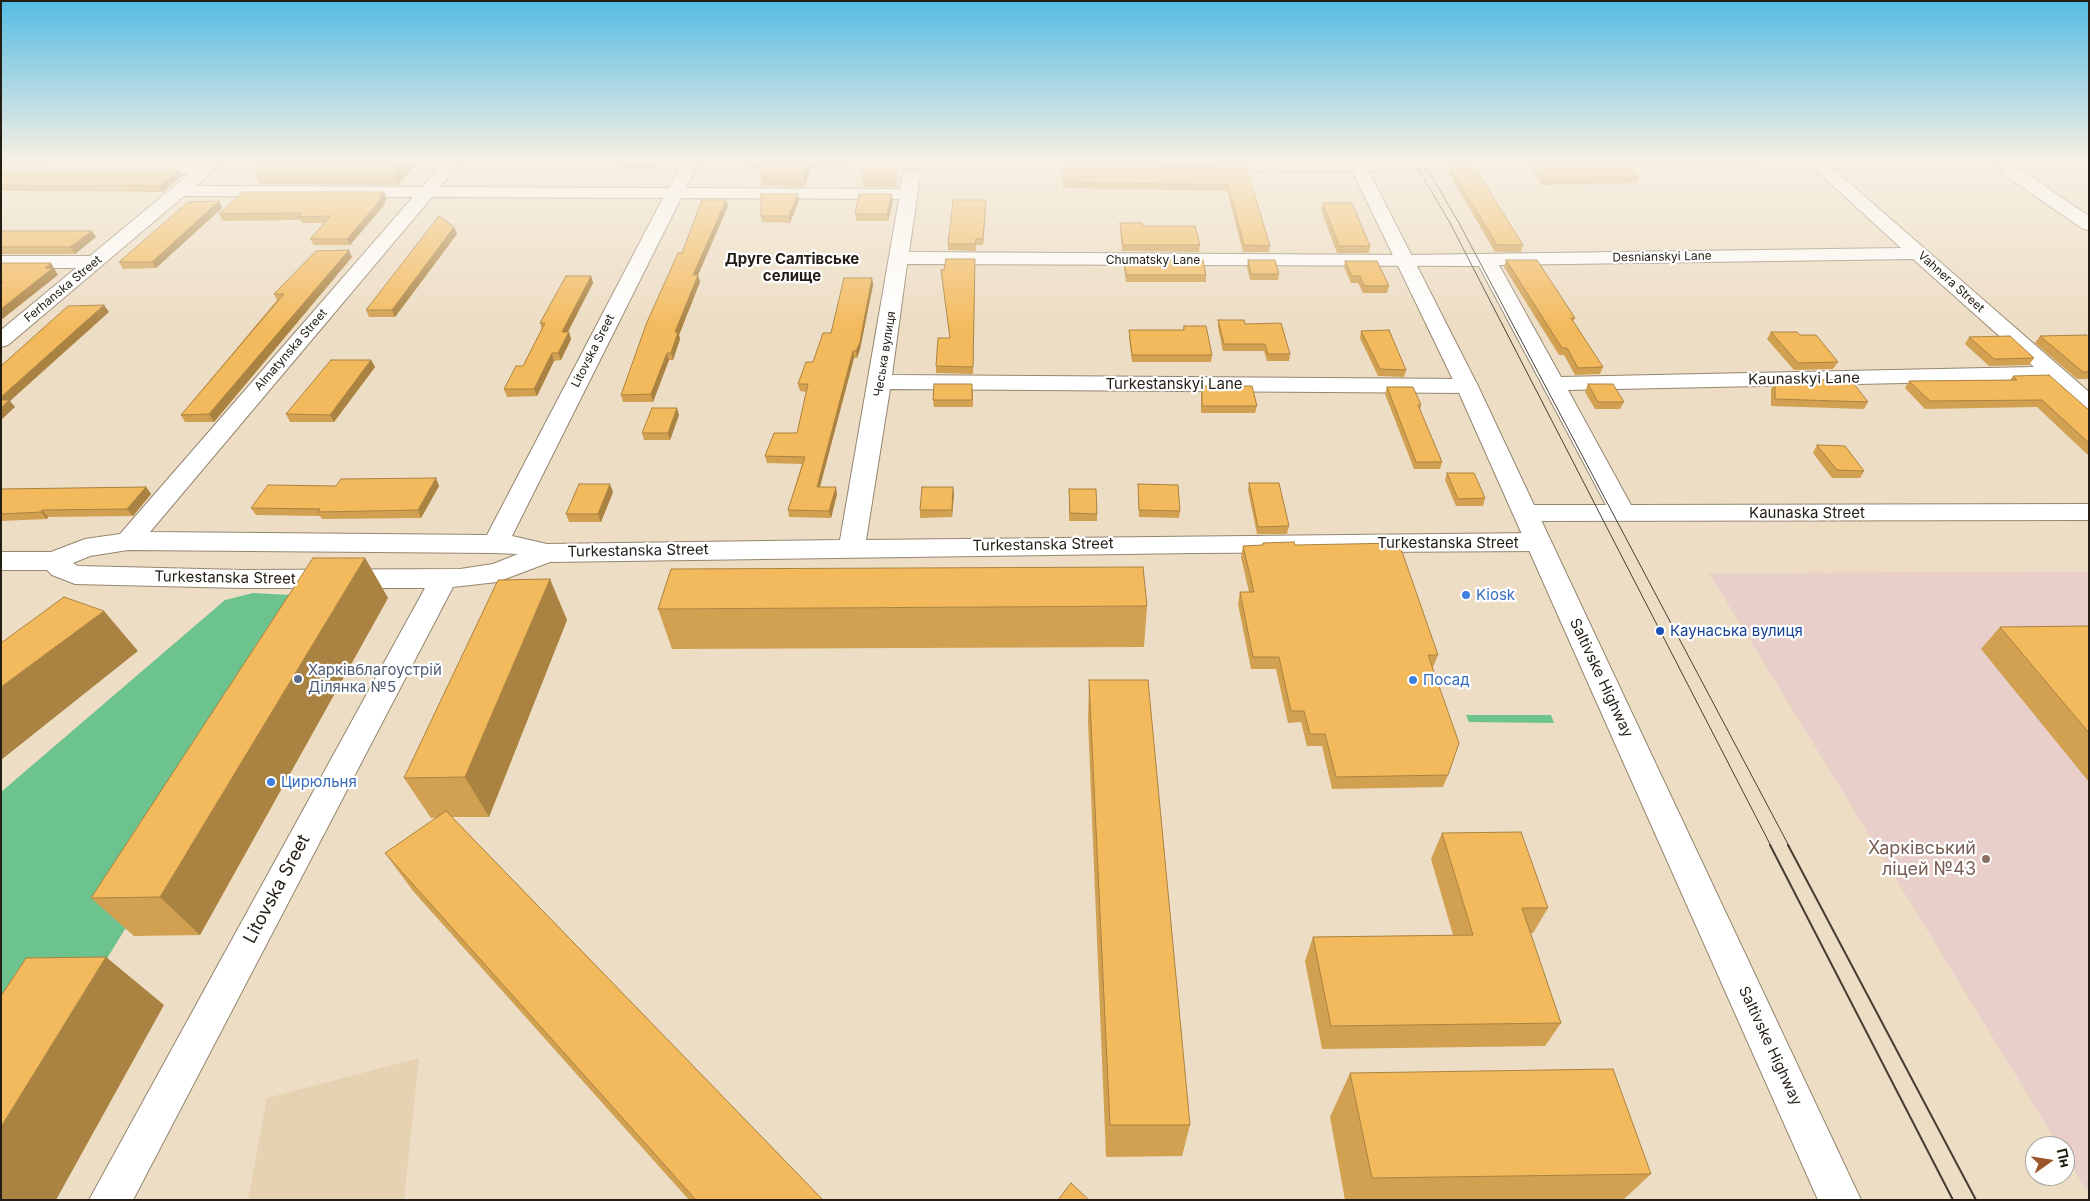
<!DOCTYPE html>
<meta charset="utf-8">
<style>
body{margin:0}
#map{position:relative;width:2090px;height:1201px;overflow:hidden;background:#edddc4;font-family:Inter,sans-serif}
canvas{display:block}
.frame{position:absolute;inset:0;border:2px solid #231d14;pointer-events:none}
.north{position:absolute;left:2025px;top:1136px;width:50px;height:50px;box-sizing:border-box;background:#fff;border:1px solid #a7a5a1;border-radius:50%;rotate:77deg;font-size:14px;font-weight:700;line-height:20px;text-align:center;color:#231d14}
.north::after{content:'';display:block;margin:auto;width:18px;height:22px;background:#9b5629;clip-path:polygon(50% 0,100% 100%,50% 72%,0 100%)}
</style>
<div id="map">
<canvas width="2090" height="1201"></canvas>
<div class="frame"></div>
<div class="north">Пн</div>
</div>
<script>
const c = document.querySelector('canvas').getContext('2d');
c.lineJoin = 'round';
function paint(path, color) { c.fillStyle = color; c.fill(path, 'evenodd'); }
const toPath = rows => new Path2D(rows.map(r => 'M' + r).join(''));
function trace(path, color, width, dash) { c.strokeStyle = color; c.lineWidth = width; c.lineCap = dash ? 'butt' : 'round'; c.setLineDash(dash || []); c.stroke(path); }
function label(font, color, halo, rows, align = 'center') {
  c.font = font + ' Inter,sans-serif'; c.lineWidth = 4.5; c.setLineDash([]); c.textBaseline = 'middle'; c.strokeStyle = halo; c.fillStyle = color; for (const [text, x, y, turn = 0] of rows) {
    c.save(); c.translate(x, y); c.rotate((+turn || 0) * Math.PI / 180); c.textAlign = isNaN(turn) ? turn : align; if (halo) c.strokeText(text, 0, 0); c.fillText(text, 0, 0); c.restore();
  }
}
paint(toPath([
 [419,1058,404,1200,248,1200,267,1098]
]), '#e6d2b3');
paint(toPath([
 [2089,572,2089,1194,2065,1156,2065,1146,2059,1146,1709,573]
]), '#e8cfc9');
paint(toPath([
 [253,593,329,597,1,1131,1,792,225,600],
 [1466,715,1551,715,1554,723,1469,722]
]), '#6dc38e');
const minor = toPath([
 [206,160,224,160,196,186,422,187,445,160,462,160,440,187,669,188,684,160,700,160,686,188,900,189,902,176,905,172,911,171,917,172,920,176,909,252,1406,255,1901,248,1805,160,1823,160,2089,392,2089,411,2081,409,2048,380,1568,390,1631,505,2089,504,2089,520,1526,521,1517,519,1513,513,1517,507,1526,505,1606,505,1479,266,907,264,892,375,1467,379,1475,381,1478,386,1475,391,1467,393,890,389,866,540,1538,533,1547,536,1551,542,1547,548,1538,551,1194,553,550,562,497,582,453,587,133,1200,89,1200,425,588,242,588,75,584,52,575,47,570,1,570,1,552,51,552,85,539,120,534,413,197,184,196,8,345,1,347,1,330,76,268,1,268,1,256,90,256,189,174,1,175,1,165,201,164,206,160],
 [432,197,663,198,487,535,150,532,432,197],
 [681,198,899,199,840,540,547,544,512,536,681,198],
 [1913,259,2034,367,1561,377,1499,265,1913,259],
 [128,550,495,553,518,554,493,564,460,569,242,570,78,566,73,563,90,556,128,550],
 [907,160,1358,161,1759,160,1757,164,1751,165,1358,171,913,169,907,168,905,164,907,160],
 [1996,160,2012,160,2015,166,2089,216,2089,230,2083,229,2002,173,1996,160]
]);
const major = toPath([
 [1347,160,1363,160,1478,386,1861,1200,1818,1200,1456,386,1347,160]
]);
trace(minor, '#958670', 2);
trace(major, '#958670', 2);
paint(minor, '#fff');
paint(major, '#fff');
trace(toPath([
 [1413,160,1450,223,1771,846],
 [1422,160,1459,223,1789,846]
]), '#463e32', 1);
trace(toPath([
 [1770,845,1953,1200],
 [1788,845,1976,1200]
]), '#463e32', 2);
paint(toPath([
 [1,160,201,160,199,162,1,164],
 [268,160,419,160,398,185,260,184,255,173],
 [624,160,659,160,654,168,624,168,622,162],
 [748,160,846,160,843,167,812,167,804,187,762,186,760,176,760,168,750,168],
 [1534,164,1639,177,1636,183,1542,185,1532,170],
 [1062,165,1246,166,1270,246,1269,252,1243,252,1227,191,1063,188],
 [1450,167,1523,245,1521,252,1495,252,1449,173],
 [1,170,179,170,182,176,163,192,1,191],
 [897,176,896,187,863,187,862,181],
 [384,192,387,199,384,202,385,204,350,245,314,245,310,239,324,223,302,223,301,220,223,221,219,214],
 [799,200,790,223,762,222,761,216],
 [986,200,986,207,983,245,976,245,976,251,948,250,948,244],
 [219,201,222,208,156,268,123,269,119,262],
 [893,201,888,221,856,221,855,214],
 [1323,203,1370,246,1369,253,1337,253,1321,210],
 [728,206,698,275,700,282,679,335,680,339,673,360,669,360,653,402,623,402,621,395,682,253],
 [1120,223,1143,226,1200,245,1199,252,1122,251,1120,229],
 [454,227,457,234,395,317,369,317,366,310],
 [1,231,92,231,96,237,75,254,1,254],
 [352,257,214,422,185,422,181,415,277,300,274,294],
 [1124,260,1206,275,1206,282,1126,282,1124,267],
 [1248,260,1279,274,1278,280,1250,280,1247,267],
 [1506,260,1575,318,1573,322,1603,367,1600,374,1575,375,1564,355,1559,355,1504,267],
 [1345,261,1389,286,1387,293,1363,293,1358,283,1351,283,1344,267],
 [975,266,973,374,936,373,936,366,950,338,941,270],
 [591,276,593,283,568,332,571,339,561,360,554,361,537,396,507,397,504,389,523,366,542,329,540,323],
 [872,278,873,285,860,349,857,358,854,358,820,487,837,494,831,518,789,517,788,510,802,464,767,463,765,456,797,433,807,392,800,391,798,384],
 [1218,320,1245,324,1290,354,1289,361,1267,361,1264,351,1223,351,1218,327],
 [1184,326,1212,355,1211,362,1132,362,1129,337,1129,330,1183,330],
 [1361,331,1406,370,1404,377,1378,376,1360,338],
 [1771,332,1800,335,1838,362,1833,369,1794,370,1767,339],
 [2040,336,2089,337,2089,379,2077,379,2035,343],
 [1969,337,2034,358,2029,365,1989,366,1965,344],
 [371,360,375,367,334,422,290,422,286,414],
 [2013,376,2089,410,2089,456,2037,407,1925,409,1905,388,1909,381,2010,380],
 [1775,381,1868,402,1864,409,1771,406,1771,389],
 [1588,384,1624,402,1620,409,1595,409,1585,392],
 [1202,386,1257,406,1255,413,1201,413,1201,393],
 [1387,387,1421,405,1420,410,1442,462,1440,469,1414,469,1385,394],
 [973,391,973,407,934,407,933,400],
 [679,415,670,440,644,440,642,433],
 [1817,445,1864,471,1860,478,1832,478,1813,453],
 [1447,473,1485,498,1483,506,1456,506,1445,480],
 [1249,483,1289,526,1287,534,1257,534,1248,490],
 [1138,484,1180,511,1179,518,1139,517,1138,491],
 [439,486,421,518,322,519,320,516,256,515,251,508],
 [146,487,151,494,133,516,48,517,47,519,1,521,1,489],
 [1069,489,1097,514,1097,521,1069,521],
 [613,492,601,522,569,522,566,514],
 [954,494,952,517,920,518,920,510],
 [1263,543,1295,545,1438,655,1433,667,1432,667,1448,775,1443,787,1332,789,1322,746,1307,746,1301,722,1288,723,1276,669,1251,669,1238,604,1240,592,1249,592,1241,557,1243,546,1262,545],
 [365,558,388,598,200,935,134,936,91,898],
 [1147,606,1144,647,672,649,658,609],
 [567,620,489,817,452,817,823,1200,689,1200,413,891,385,853,436,818,431,818,404,778],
 [2089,626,2089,782,1981,649,2000,627],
 [1089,680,1190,1125,1182,1156,1106,1157,1088,721],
 [1442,833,1548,908,1533,933,1530,933,1561,1023,1545,1046,1322,1049,1305,961,1313,937,1453,935,1431,859],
 [1350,1073,1651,1174,1623,1200,1345,1200,1330,1117]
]), '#d1a050');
paint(toPath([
 [404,160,419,160,398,185,393,173],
 [653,160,659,160,654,168,652,162],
 [810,160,811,160,812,167,804,187,803,176],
 [842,160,846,160,843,167],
 [179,170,182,176,163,192,159,186],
 [897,170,897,176,896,187,895,181],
 [384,192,387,199,384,202,385,204,350,245,347,239],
 [798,194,799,200,790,223,789,216],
 [892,194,893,201,888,221,887,214],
 [726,200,728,206,695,282,693,275],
 [986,200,986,207,983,245,983,239],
 [219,201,222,208,156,268,152,262],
 [454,227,457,234,395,317,392,310],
 [92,231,96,237,75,254,70,247],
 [349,250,352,257,214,422,209,414],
 [51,263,58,275,1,320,1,309],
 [698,275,700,282,679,335,680,339,673,360,671,353,675,332],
 [591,276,593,283,564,339,562,332],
 [872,278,873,285,860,349,857,358,856,351],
 [104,305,109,312,10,401,15,407,1,420,1,397],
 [569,332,571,339,561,360,558,353],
 [853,351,854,358,818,494,817,487],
 [552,353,554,361,537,396,534,389],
 [667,353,669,360,653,402,651,394],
 [371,360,375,367,334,422,330,415],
 [677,408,679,415,670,440,668,433],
 [436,478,439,486,421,518,418,510],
 [610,484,613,492,601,522,598,514],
 [146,487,151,494,133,516,127,509],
 [836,487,837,494,831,518,829,511],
 [953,487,954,494,952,517,952,510],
 [42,510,48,517,47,519,41,512],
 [365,558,388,598,200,935,160,897],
 [550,579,567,620,489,817,465,777],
 [104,611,138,651,1,760,1,687],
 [106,957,164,1005,56,1200,1,1200,1,1127]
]), '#aa8241');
const building = toPath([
 [268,160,404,160,393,173,255,173,268,160],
 [624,160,653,160,652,162,622,162,624,160],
 [760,160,810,160,803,176,760,176,760,160],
 [1626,162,1639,177,1545,178,1534,164,1626,162],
 [1062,165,1246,166,1270,246,1244,245,1228,185,1063,182,1062,165],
 [1450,167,1474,167,1523,245,1497,245,1450,167],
 [1,170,179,170,159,186,1,185,1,170],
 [864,170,897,170,895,181,862,181,864,170],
 [243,192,384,192,379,198,382,198,347,239,310,239,331,216,299,217,302,213,219,214,243,192],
 [761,194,798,194,789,216,761,216,761,194],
 [859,194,892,194,887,214,855,214,859,194],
 [702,200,726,200,693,275,698,275,675,332,678,332,671,353,667,353,651,394,621,395,647,322,678,253,682,253,702,200],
 [953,200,986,200,983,239,976,239,975,244,948,244,953,200],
 [219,201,152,262,119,262,188,202,219,201],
 [1323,203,1352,203,1370,246,1339,246,1323,203],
 [439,216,454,227,392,310,366,310,439,216],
 [1120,223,1142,223,1143,226,1195,226,1200,245,1123,245,1120,223],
 [1,231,92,231,70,247,1,247,1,231],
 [349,250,209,414,181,415,284,294,274,294,316,251,349,250],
 [946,259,975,259,973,367,936,366,938,338,950,338,941,270,944,270,946,259],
 [1124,260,1203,260,1206,275,1126,275,1124,260],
 [1248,260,1275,260,1279,274,1251,274,1248,260],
 [1506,260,1537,260,1575,318,1571,318,1603,367,1578,368,1567,348,1562,348,1506,260],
 [1345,261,1377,261,1389,286,1364,286,1360,276,1352,276,1345,261],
 [1,263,51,263,45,268,53,268,1,309,1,283,3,282,1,282,1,263],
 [566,276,591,276,562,332,569,332,558,353,552,353,534,389,504,389,516,366,523,366,545,323,540,323,566,276],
 [844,278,872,278,860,342,856,351,853,351,817,487,836,487,829,511,788,510,805,457,765,456,774,433,797,433,808,384,798,384,806,362,813,362,823,333,831,333,844,278],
 [104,305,1,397,1,366,68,306,104,305],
 [1218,320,1244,320,1245,324,1281,323,1290,354,1268,354,1265,344,1224,344,1218,320],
 [1184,326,1206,326,1212,355,1132,355,1129,330,1184,330,1184,326],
 [1389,330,1406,370,1380,369,1361,331,1389,330],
 [1771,332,1797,332,1800,335,1816,335,1838,362,1798,363,1771,332],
 [2086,335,2089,337,2089,372,2083,372,2040,336,2086,335],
 [2010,336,2034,358,1994,359,1969,337,2010,336],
 [331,360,371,360,330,415,286,414,331,360],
 [2049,375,2089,410,2089,443,2042,400,1930,401,1909,381,2017,380,2013,376,2049,375],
 [1850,379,1868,402,1775,399,1775,381,1850,379],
 [934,384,972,384,972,400,933,400,934,384],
 [1588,384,1613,384,1624,402,1598,402,1588,384],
 [1202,386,1252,386,1257,406,1202,406,1202,386],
 [1387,387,1413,387,1421,405,1418,405,1442,462,1416,462,1387,387],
 [1,400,9,400,1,408,1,400],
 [652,408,677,408,668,433,642,433,652,408],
 [1817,445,1845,446,1864,471,1837,470,1817,445],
 [1447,473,1474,473,1485,498,1458,499,1447,473],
 [436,478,418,510,318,512,320,509,251,508,268,485,336,486,341,479,436,478],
 [1249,483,1279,483,1289,526,1258,527,1249,483],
 [579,484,610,484,598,514,566,514,579,484],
 [1138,484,1178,485,1180,511,1139,510,1138,484],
 [146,487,127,509,42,510,41,512,1,514,1,489,146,487],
 [922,487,953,487,952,510,920,510,922,487],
 [1069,489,1096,489,1097,514,1070,513,1069,489],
 [1294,542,1295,545,1399,543,1438,655,1428,655,1459,743,1448,775,1336,777,1325,734,1310,734,1304,711,1291,711,1279,657,1253,657,1240,592,1254,592,1243,546,1263,545,1263,543,1294,542],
 [313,558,365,558,160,897,91,898,313,558],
 [1143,567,1147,606,658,609,671,569,1143,567],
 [550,579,465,777,404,778,498,580,550,579],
 [64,597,104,611,1,687,1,643,64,597],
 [2089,626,2089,733,2000,627,2089,626],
 [1089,680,1148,680,1190,1125,1110,1125,1089,680],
 [446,811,823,1200,696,1200,385,853,446,811],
 [1521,832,1548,908,1522,908,1561,1023,1331,1026,1313,937,1473,935,1442,833,1521,832],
 [106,957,1,1127,1,996,26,958,106,957],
 [1613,1069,1651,1174,1372,1178,1350,1073,1613,1069],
 [1071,1183,1089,1200,1058,1200,1071,1183]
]);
paint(building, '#f3ba5d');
trace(building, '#aa8241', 1);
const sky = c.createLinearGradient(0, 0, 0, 328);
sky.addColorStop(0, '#55bce3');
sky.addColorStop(0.49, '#f7f0e4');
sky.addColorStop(1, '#f7f0e400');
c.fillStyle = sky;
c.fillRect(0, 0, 2090, 328);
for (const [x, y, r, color] of [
 [1466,595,5,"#3f7fe0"],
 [1660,631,5,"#1a4fb4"],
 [298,679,5,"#5c6f8a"],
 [1413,680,5,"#3f7fe0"],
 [271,782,5,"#3f7fe0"],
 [1986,859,5,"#8d6e63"]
]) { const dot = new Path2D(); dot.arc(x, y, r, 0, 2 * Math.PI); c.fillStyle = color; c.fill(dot); trace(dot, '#fff', 2); }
label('12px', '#231d14', '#fff', [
 ["Desnianskyi Lane",1662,257,-1],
 ["Chumatsky Lane",1153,260],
 ["Vahnera Street",1951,282,42],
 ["Ferhanska Street",63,289,-40],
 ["Almatynska Street",291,350,-49],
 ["Litovska Sreet",593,351,-63],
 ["Чеська вулиця",885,354,-81]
]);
label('bold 15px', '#231d14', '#fff', [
 ["Друге Салтівське",792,259],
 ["селище",792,276]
]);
label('15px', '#231d14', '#fff', [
 ["Kaunaskyi Lane",1804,379,-1],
 ["Turkestanskyi Lane",1174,384],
 ["Kaunaska Street",1807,513],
 ["Turkestanska Street",1448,543],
 ["Turkestanska Street",1043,545,-1],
 ["Turkestanska Street",638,551,-1],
 ["Turkestanska Street",225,578,1],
 ["Saltivske Highway",1601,678,65],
 ["Saltivske Highway",1770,1046,65]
]);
label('15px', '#366cbe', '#fff', [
 ["Kiosk",1476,595],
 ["Посад",1423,680],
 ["Цирюльня",281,782]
], 'left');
label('15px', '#164399', '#fff', [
 ["Каунаська вулиця",1670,631]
], 'left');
label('15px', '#4e5e75', '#fff', [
 ["Харківблагоустрій",308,670],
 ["Ділянка №5",308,687]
], 'left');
label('18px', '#785e54', '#fff', [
 ["Харківський",1976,849],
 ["ліцей №43",1976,870]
], 'right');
label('18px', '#231d14', '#fff', [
 ["Litovska Sreet",277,889,-62]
]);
</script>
